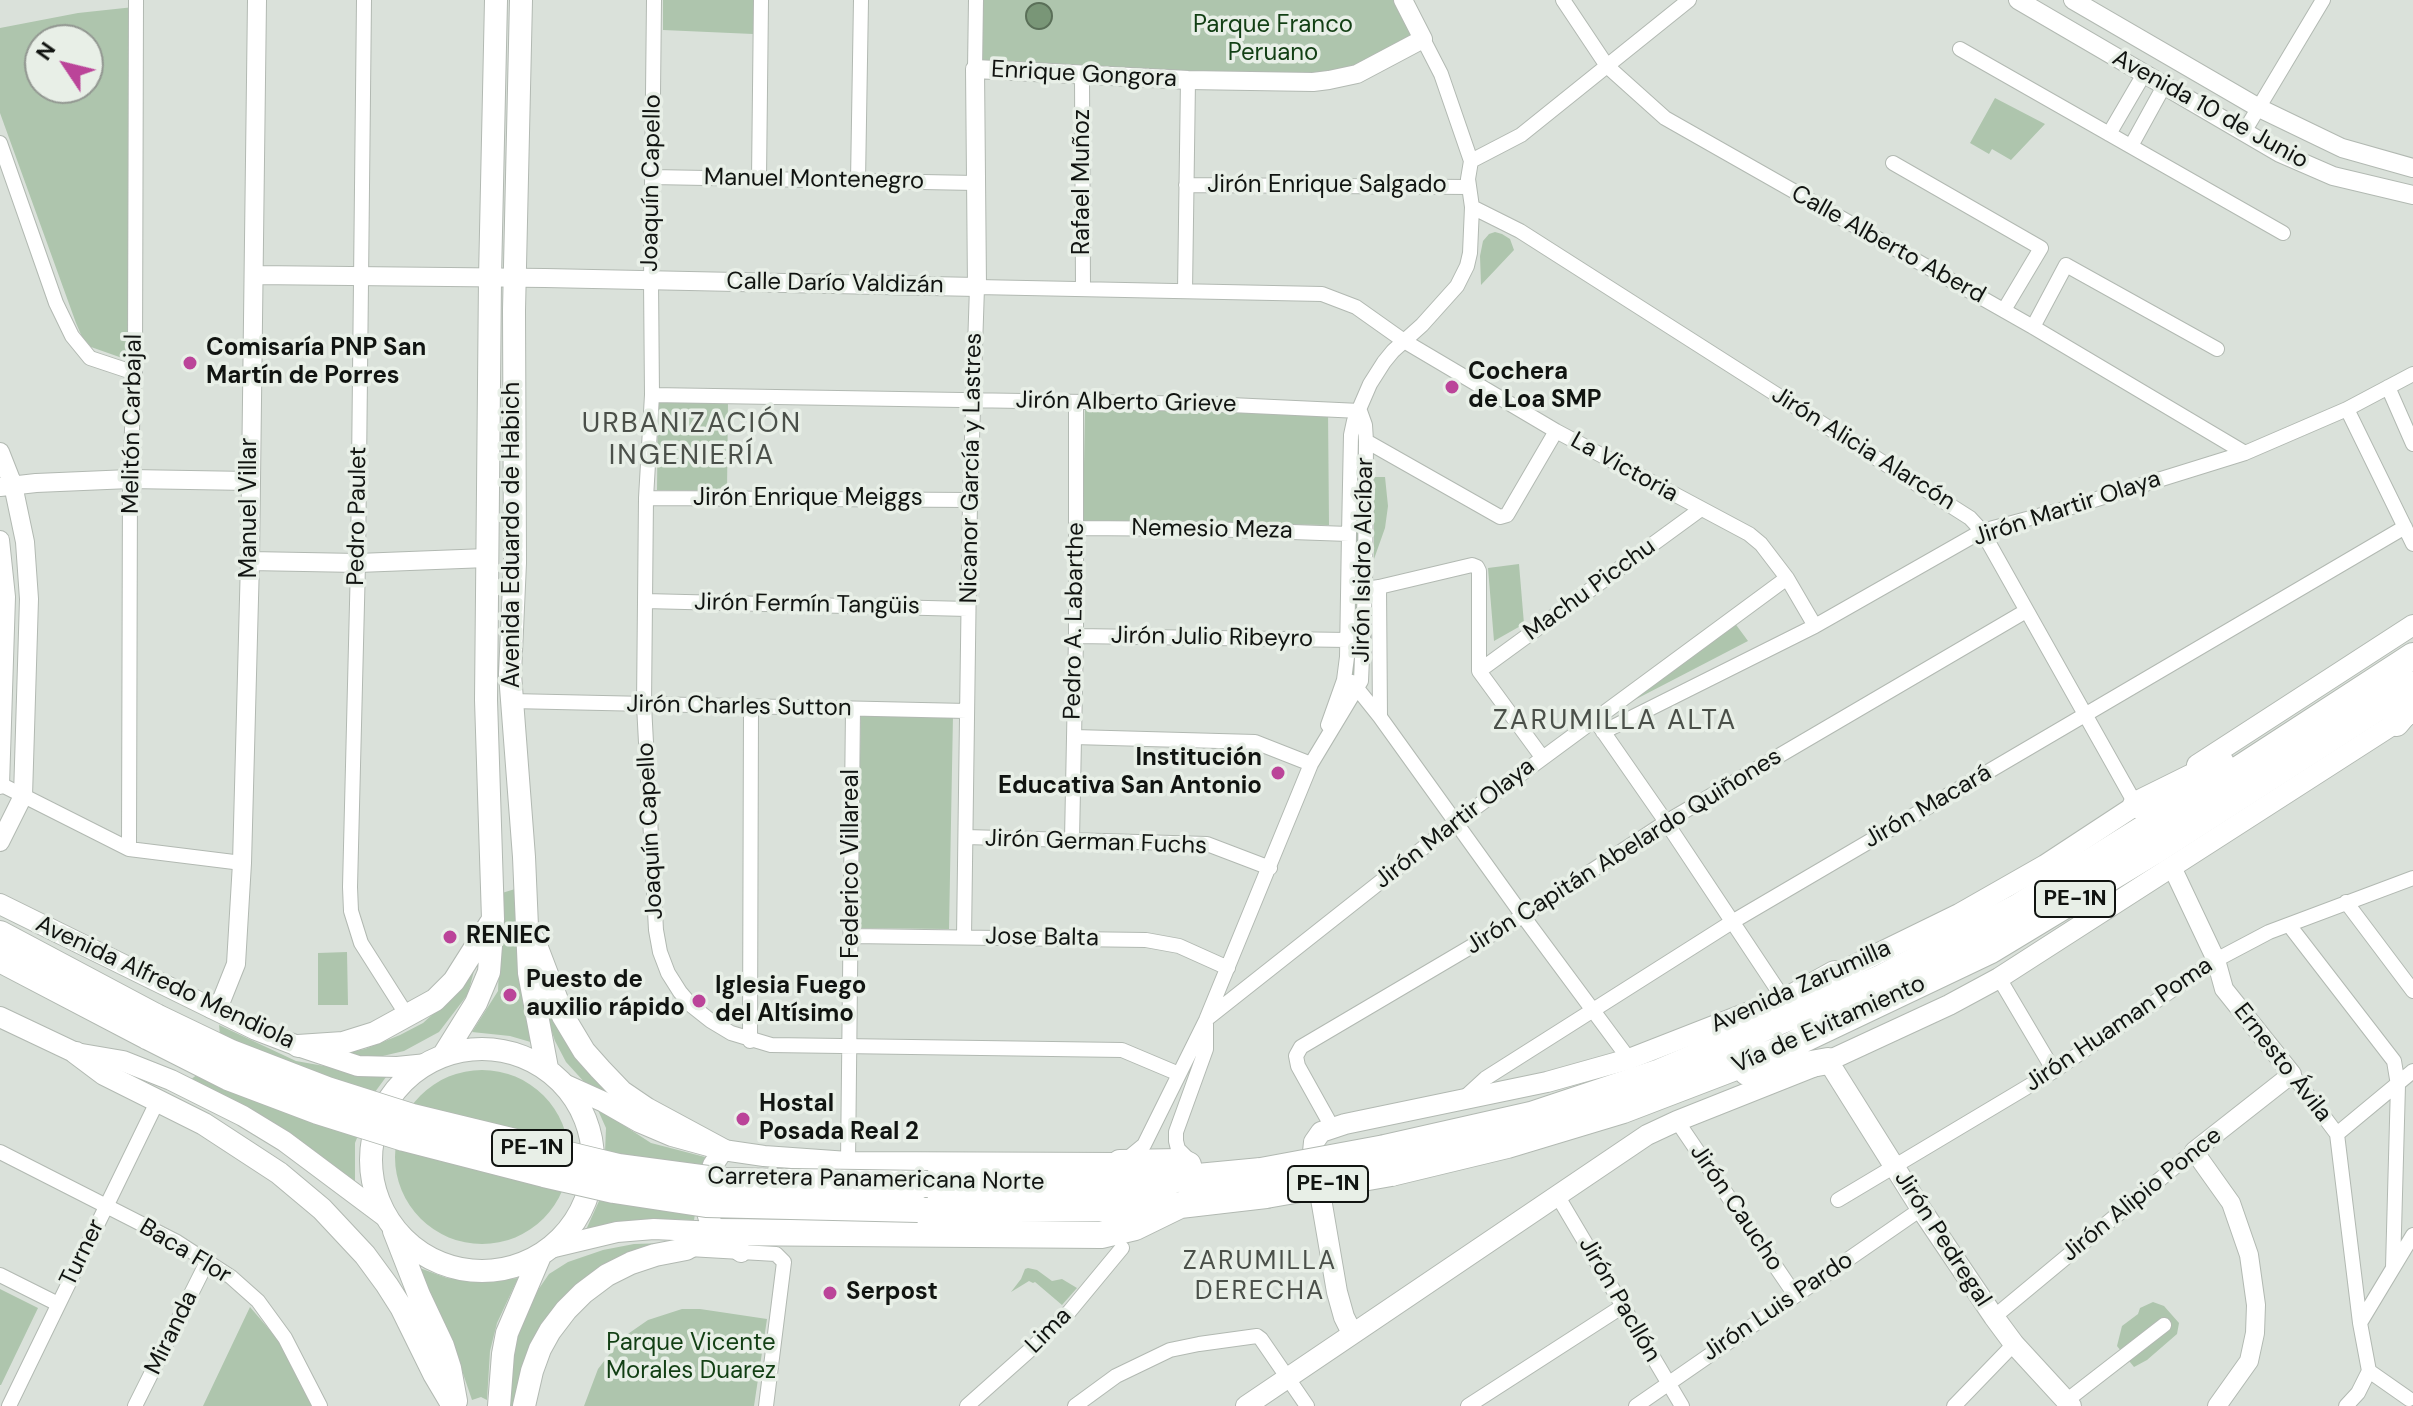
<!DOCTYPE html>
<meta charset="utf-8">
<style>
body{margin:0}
#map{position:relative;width:2413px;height:1406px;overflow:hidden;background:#dae1da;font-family:"DM Sans",sans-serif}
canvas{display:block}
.north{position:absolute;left:24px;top:24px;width:80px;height:80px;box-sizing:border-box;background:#e8efe7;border:2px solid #929791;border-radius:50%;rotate:305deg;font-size:22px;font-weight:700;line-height:32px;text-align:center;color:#111411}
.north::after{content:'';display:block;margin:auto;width:28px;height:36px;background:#b49;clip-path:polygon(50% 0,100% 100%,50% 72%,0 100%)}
</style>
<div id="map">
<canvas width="2413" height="1406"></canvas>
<div class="north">N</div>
</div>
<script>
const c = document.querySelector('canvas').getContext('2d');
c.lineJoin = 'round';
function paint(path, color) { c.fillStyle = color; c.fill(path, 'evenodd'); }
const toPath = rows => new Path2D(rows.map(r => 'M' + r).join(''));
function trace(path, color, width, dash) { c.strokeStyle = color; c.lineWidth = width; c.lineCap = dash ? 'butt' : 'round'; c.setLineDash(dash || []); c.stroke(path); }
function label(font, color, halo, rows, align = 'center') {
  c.font = font + ' "DM Sans",sans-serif'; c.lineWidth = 7; c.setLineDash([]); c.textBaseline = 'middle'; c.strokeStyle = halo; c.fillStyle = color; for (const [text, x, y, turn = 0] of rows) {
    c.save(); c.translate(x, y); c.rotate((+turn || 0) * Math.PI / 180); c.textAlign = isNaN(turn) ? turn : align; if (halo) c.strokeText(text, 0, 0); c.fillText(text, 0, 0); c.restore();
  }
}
paint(toPath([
 [663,0,753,0,753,34,663,30],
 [976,0,1403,0,1423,39,1357,74,975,69],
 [134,7,131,355,125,359,91,347,82,337,76,323,0,113,0,28,78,13],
 [40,40,88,40,88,88,40,88],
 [1995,98,2045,124,2011,160,1992,149,1989,154,1970,143],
 [1495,232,1502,234,1510,239,1514,250,1481,285,1480,256,1483,241,1489,234],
 [658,401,728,402,727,491,657,490],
 [1085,407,1328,410,1329,525,1083,522],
 [1360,428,1357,671,1354,676,1352,676,1357,429],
 [1374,477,1385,477,1388,506,1385,528,1374,559],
 [1519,564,1524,624,1494,641,1488,568],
 [1734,622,1748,641,1617,709],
 [861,715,953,715,949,929,856,928],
 [515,889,521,991,534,1043,510,1036,472,1032,498,991,502,893],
 [347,952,348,1005,318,1005,318,953],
 [476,963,468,994,439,1032,404,1051,370,1059,336,1055,365,1049,400,1035,423,1023,443,1005],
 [547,993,631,1106,587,1085,566,1062,555,1041,543,1005],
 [219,1025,296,1061,386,1077,375,1092,355,1143,355,1192,186,1083,198,1074,220,1035],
 '395 1157a87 87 0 1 1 174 0a87 87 0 1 1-174 0Z',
 [597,1108,651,1143,705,1157,694,1220,648,1219,585,1232,599,1201,604,1177,606,1128],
 [666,1243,593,1275,514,1406,508,1406,514,1341,531,1300,549,1274,568,1262,603,1250,634,1244],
 [417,1267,447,1278,480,1282,518,1278,497,1323,490,1351,487,1400,481,1397,472,1400,454,1347],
 [1028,1268,1037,1270,1052,1281,1062,1279,1077,1288,1062,1305,1035,1282,1033,1283,1029,1281,1011,1292,1021,1279,1025,1269],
 [0,1289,38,1308,1,1385,0,1385],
 [2153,1302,2164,1306,2179,1323,2177,1334,2147,1360,2134,1367,2117,1346,2122,1326,2138,1314,2140,1308],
 [250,1307,280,1342,313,1406,203,1406],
 [682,1309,700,1309,767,1319,754,1406,584,1406,598,1369,622,1338,648,1320]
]), '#aec5ad');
const water = toPath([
 '1026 16a13 13 0 1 1 26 0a13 13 0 1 1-26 0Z'
]);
paint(water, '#799677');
trace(water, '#5a6f58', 2);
const minor = toPath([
 [364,0,358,563,350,887,351,911,361,943,408,1017],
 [654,0,651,281,652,395,646,498,644,705,656,930,660,952,668,973,680,992,692,1006,711,1021,731,1033,771,1045,1122,1050,1179,1074],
 [1563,0,1607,66,1665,118,2033,327,2245,453],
 [1960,49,2283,233],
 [975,69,976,0],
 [1082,75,1083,289],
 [2244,132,2323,0],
 [2109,134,2144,74],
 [0,143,56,303,72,336,90,358,135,373],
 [2131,146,2164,86],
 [1471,161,1521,135,1689,0],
 [1893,163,2041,248,2004,310],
 [652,177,976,183],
 [759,179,761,0],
 [858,181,861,0],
 [1186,185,1469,187],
 [1472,207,1520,231,1970,518,1982,531,2136,805],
 [1185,291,1188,80],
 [2033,327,2066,265,2217,349],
 [2388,387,2413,444],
 [652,395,1209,404,1360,411],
 [2347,409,2413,544],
 [1366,441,1500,517,1507,515,1556,431],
 [646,498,970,500],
 [1076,528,1207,529,1349,534],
 [1379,587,1380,717],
 [1365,589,1379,587,1472,565,1477,567,1479,571,1479,671,1542,757],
 [645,601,968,609],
 [1076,636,1348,640],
 [1479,671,1701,509],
 [1352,682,1380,717,1523,916,1629,1059],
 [511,701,967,711],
 [1328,725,1344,680,1347,657,1349,534,1351,435,1354,421,1370,384,1384,362,1393,351,1422,325,1457,286,1467,266,1470,253,1472,207,1468,179,1471,161,1441,74,1423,39],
 [1600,727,1666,822,1783,998],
 [1603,732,1815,626,1982,531,2068,508,2245,453,2347,409,2413,374],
 [1074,737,1255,742,1311,764],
 [0,784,129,849,242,863],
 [966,837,1207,844,1270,868],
 [1072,840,1076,636,1076,403],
 [129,849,130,479,135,356,136,0],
 [2346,902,2413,991],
 [2289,925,2394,1061,2398,1085,2393,1267],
 [851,936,1146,940,1179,946,1228,968],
 [964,937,970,500,977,287,1322,294,1356,307,1404,341,1556,431,1749,534,1761,544,1787,578,1815,626],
 [1999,978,2054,1071],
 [1208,1018,1456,822,1787,578],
 [750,1041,751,707],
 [2292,1074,2337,1134,2360,1323,2369,1371,2358,1393,2346,1406],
 [1462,1100,1486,1078,1732,922,2405,527],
 [1677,1121,1795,1295],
 [1332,1127,1298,1066,1296,1056,1301,1047,1523,916,1666,822,2026,611],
 [2337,1134,2413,1071],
 [0,1152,177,1242,231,1277,258,1301,285,1338,320,1406],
 [1127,1159,1144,1145,1206,1020,1311,764,1361,681,1365,589,1366,441,1365,425,1360,411],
 [1190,1161,1178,1149,1176,1141,1176,1132,1206,1049,1206,1024],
 [848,1162,853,709],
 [1557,1195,1682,1406],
 [1838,1200,2054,1071,2216,960,2269,932,2413,878],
 [689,1249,776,1254,784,1262,766,1406],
 [0,1275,58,1304],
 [1994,1317,2194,1151],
 [2360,1323,2413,1235],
 [2369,1371,2409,1399],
 [2066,1401,2164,1325],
 [9,1406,158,1100],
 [135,1406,208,1260],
 [967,1406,1031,1349,1069,1312,1122,1248],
 [1075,1406,1116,1376,1170,1350,1199,1344,1257,1336,1261,1339,1307,1406],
 [1468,1406,1623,1306],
 [1636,1406,1921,1209],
 [1954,1406,2014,1344]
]);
const tertiary = toPath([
 [2018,0,2280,153,2333,176,2413,195],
 [2073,0,2259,108,2342,148,2413,168],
 [254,275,545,278,977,287,975,69,1188,80,1313,82,1329,80,1357,74,1423,39,1403,0],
 [0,452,13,485,25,542,29,599,23,796,0,842],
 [0,487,36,483,130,479,249,481],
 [0,540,6,597,0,785],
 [250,561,358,563,487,558],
 [2172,867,2216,960,2224,989,2292,1074,2194,1151,2231,1203,2249,1255,2256,1305,2255,1333,2249,1361,2217,1406],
 [211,1009,222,999,236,964,242,863,250,561,257,0]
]);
const secondary = toPath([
 [2197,765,2413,625],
 [0,904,256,1030,298,1046,358,1066,397,1067,427,1064],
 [1824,980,1959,914,2045,865,2147,798],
 [0,1017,76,1053,123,1061,171,1080,243,1116,284,1141,387,1218],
 [1828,1061,1921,1209,1994,1317,2014,1344,2071,1406],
 [564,1084,604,1102,639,1122,672,1136,723,1150,764,1156,848,1162,1120,1163],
 [723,1150,713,1165,707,1182,705,1199,708,1216,716,1232,741,1252],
 [550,1248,617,1232,654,1229,716,1232],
 [1352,1333,1344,1317,1337,1292,1313,1152,1314,1142,1321,1132,1345,1124,1547,1082,1629,1059,1780,1000],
 [1246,1406,1647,1135,1677,1121,1828,1061,1949,1005,1999,978,2408,715]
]);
const primary = toPath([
 [521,0,514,310,515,563,510,674,524,857,529,973,547,1068],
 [534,940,563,1016,584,1051,600,1069,622,1092,647,1109,723,1150],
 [298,1046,343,1043,375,1033,435,1000,454,981,490,924],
 '371 1160a111 111 0 1 1 222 0a111 111 0 1 1-222 0Z',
 [76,1053,104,1074,204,1124,279,1173,322,1209,365,1255,387,1285,401,1307,434,1374,453,1406],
 [443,1056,476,1003,489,972,493,919,486,700,490,278,496,0],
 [394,1231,419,1295,443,1346,450,1368,456,1401],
 [499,1406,503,1354,507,1333,540,1256],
 [524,1406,532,1371,540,1349,550,1331,566,1310,583,1293,607,1275,631,1263,655,1255,686,1249,716,1232]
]);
const motorway = toPath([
 [2396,723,2413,703],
 [2136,805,2221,763],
 [0,934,156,1017],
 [0,959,149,1037],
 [1768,1011,1835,974],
 [1747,1072,1778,1070,1828,1061],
 [1385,1148,1531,1115,1660,1072,1879,979,2018,907,2236,771,2413,656],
 [1120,1163,1181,1162,1188,1165],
 [1391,1173,1507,1145,1623,1110,1785,1048,1991,950,2153,852,2413,685],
 [928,1184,1145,1182,1261,1171],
 [918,1209,1113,1208,1180,1205,1266,1195],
 [716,1232,1101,1235,1135,1227,1180,1205]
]);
trace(minor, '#b2b9b2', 16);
trace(tertiary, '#b2b9b2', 20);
trace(secondary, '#b2b9b2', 22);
trace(primary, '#b2b9b2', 24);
trace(motorway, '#b2b9b2', 28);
trace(minor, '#fff', 14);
trace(tertiary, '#fff', 18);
trace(secondary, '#fff', 20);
trace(primary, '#fff', 22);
trace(motorway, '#fff', 26);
const motorwayBridge = toPath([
 [156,1017,231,1053,327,1090,412,1117,618,1167,723,1181,928,1184],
 [149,1037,228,1077,318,1111,404,1138,544,1174,614,1190,706,1204,918,1209],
 [1261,1171,1385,1148],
 [1266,1195,1391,1173]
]);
trace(motorwayBridge, '#b2b9b2', 28, []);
trace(motorwayBridge, '#fff', 26);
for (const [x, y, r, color] of [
 [190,363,8,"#b49"],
 [1452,387,8,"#b49"],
 [1278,773,8,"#b49"],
 [450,937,8,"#b49"],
 [510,995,8,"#b49"],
 [699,1001,8,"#b49"],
 [743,1119,8,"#b49"],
 [830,1293,8,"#b49"]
]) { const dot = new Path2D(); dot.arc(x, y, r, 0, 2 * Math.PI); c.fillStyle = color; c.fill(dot); trace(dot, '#e8efe7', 3); }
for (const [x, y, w] of [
 [2075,899,80],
 [532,1148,80],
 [1328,1184,80]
]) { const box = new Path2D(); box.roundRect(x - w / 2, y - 18, w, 36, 6); c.fillStyle = '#e8efe7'; c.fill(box); trace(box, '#111411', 2); }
label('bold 22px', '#111411', null, [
 ["PE-1N",2075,899],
 ["PE-1N",532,1148],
 ["PE-1N",1328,1184]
]);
label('24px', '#123f14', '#e8efe7', [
 ["Parque Franco",1273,26],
 ["Peruano",1273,54],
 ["Parque Vicente",691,1344],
 ["Morales Duarez",691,1372]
]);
label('24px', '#111411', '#e8efe7', [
 ["Enrique Gongora",1084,75,3],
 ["Avenida 10 de Junio",2210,110,29],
 ["Manuel Montenegro",814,180,1],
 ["Rafael Muñoz",1083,182,-90],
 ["Joaquín Capello",652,183,-89],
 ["Jirón Enrique Salgado",1327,186],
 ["Calle Alberto Aberd",1888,245,29],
 ["Calle Darío Valdizán",835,284,1],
 ["Jirón Alberto Grieve",1126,403,1],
 ["Melitón Carbajal",133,424,-89],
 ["Jirón Alicia Alarcón",1863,449,32],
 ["Nicanor García y Lastres",972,468,-89],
 ["La Victoria",1624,468,29],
 ["Jirón Enrique Meiggs",808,499],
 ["Manuel Villar",250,508,-90],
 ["Jirón Martir Olaya",2067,509,-18],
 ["Pedro Paulet",358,516,-89],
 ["Nemesio Meza",1212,530,1],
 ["Avenida Eduardo de Habich",513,535,-90],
 ["Jirón Isidro Alcíbar",1364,560,-89],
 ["Machu Picchu",1590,590,-36],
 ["Jirón Fermín Tangüis",807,605,1],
 ["Pedro A. Labarthe",1075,621,-89],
 ["Jirón Julio Ribeyro",1212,638,1],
 ["Jirón Charles Sutton",739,707,1],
 ["Jirón Macará",1928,807,-30],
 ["Jirón Martir Olaya",1455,824,-38],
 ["Joaquín Capello",651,831,-93],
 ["Jirón German Fuchs",1096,843,2],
 ["Jirón Capitán Abelardo Quiñones",1624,852,-32],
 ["Federico Villareal",852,864,-90],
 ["Jose Balta",1042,938,1],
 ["Avenida Alfredo Mendiola",165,983,25],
 ["Avenida Zarumilla",1801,987,-24],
 ["Vía de Evitamiento",1829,1025,-24],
 ["Jirón Huaman Poma",2119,1025,-34],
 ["Ernesto Ávila",2282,1063,52],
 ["Carretera Panamericana Norte",876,1180,1],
 ["Jirón Alipio Ponce",2142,1195,-39],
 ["Jirón Caucho",1736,1208,56],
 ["Jirón Pedregal",1942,1239,57],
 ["Baca Flor",185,1252,31],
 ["Turner",83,1253,-64],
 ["Jirón Pacllón",1619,1300,60],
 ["Jirón Luis Pardo",1778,1307,-34],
 ["Lima",1049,1331,-45],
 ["Miranda",172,1333,-64]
]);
label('bold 24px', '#111411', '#e8efe7', [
 ["Comisaría PNP San",206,349],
 ["Martín de Porres",206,377],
 ["Cochera",1468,373],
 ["de Loa SMP",1468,401],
 ["Institución",1262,759,"right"],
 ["Educativa San Antonio",1262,787,"right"],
 ["RENIEC",466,937],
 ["Puesto de",526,981],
 ["auxilio rápido",526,1009],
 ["Iglesia Fuego",715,987],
 ["del Altísimo",715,1015],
 ["Hostal",759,1105],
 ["Posada Real 2",759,1133],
 ["Serpost",846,1293]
], 'left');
c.letterSpacing = '2px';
label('26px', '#4b504a', '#e8efe7', [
 ["ZARUMILLA",1260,1262],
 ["DERECHA",1260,1292]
]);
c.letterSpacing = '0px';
c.letterSpacing = '2px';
label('28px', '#4b504a', '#e8efe7', [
 ["URBANIZACIÓN",692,425],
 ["INGENIERÍA",692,457],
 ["ZARUMILLA ALTA",1615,722]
]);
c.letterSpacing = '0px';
</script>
